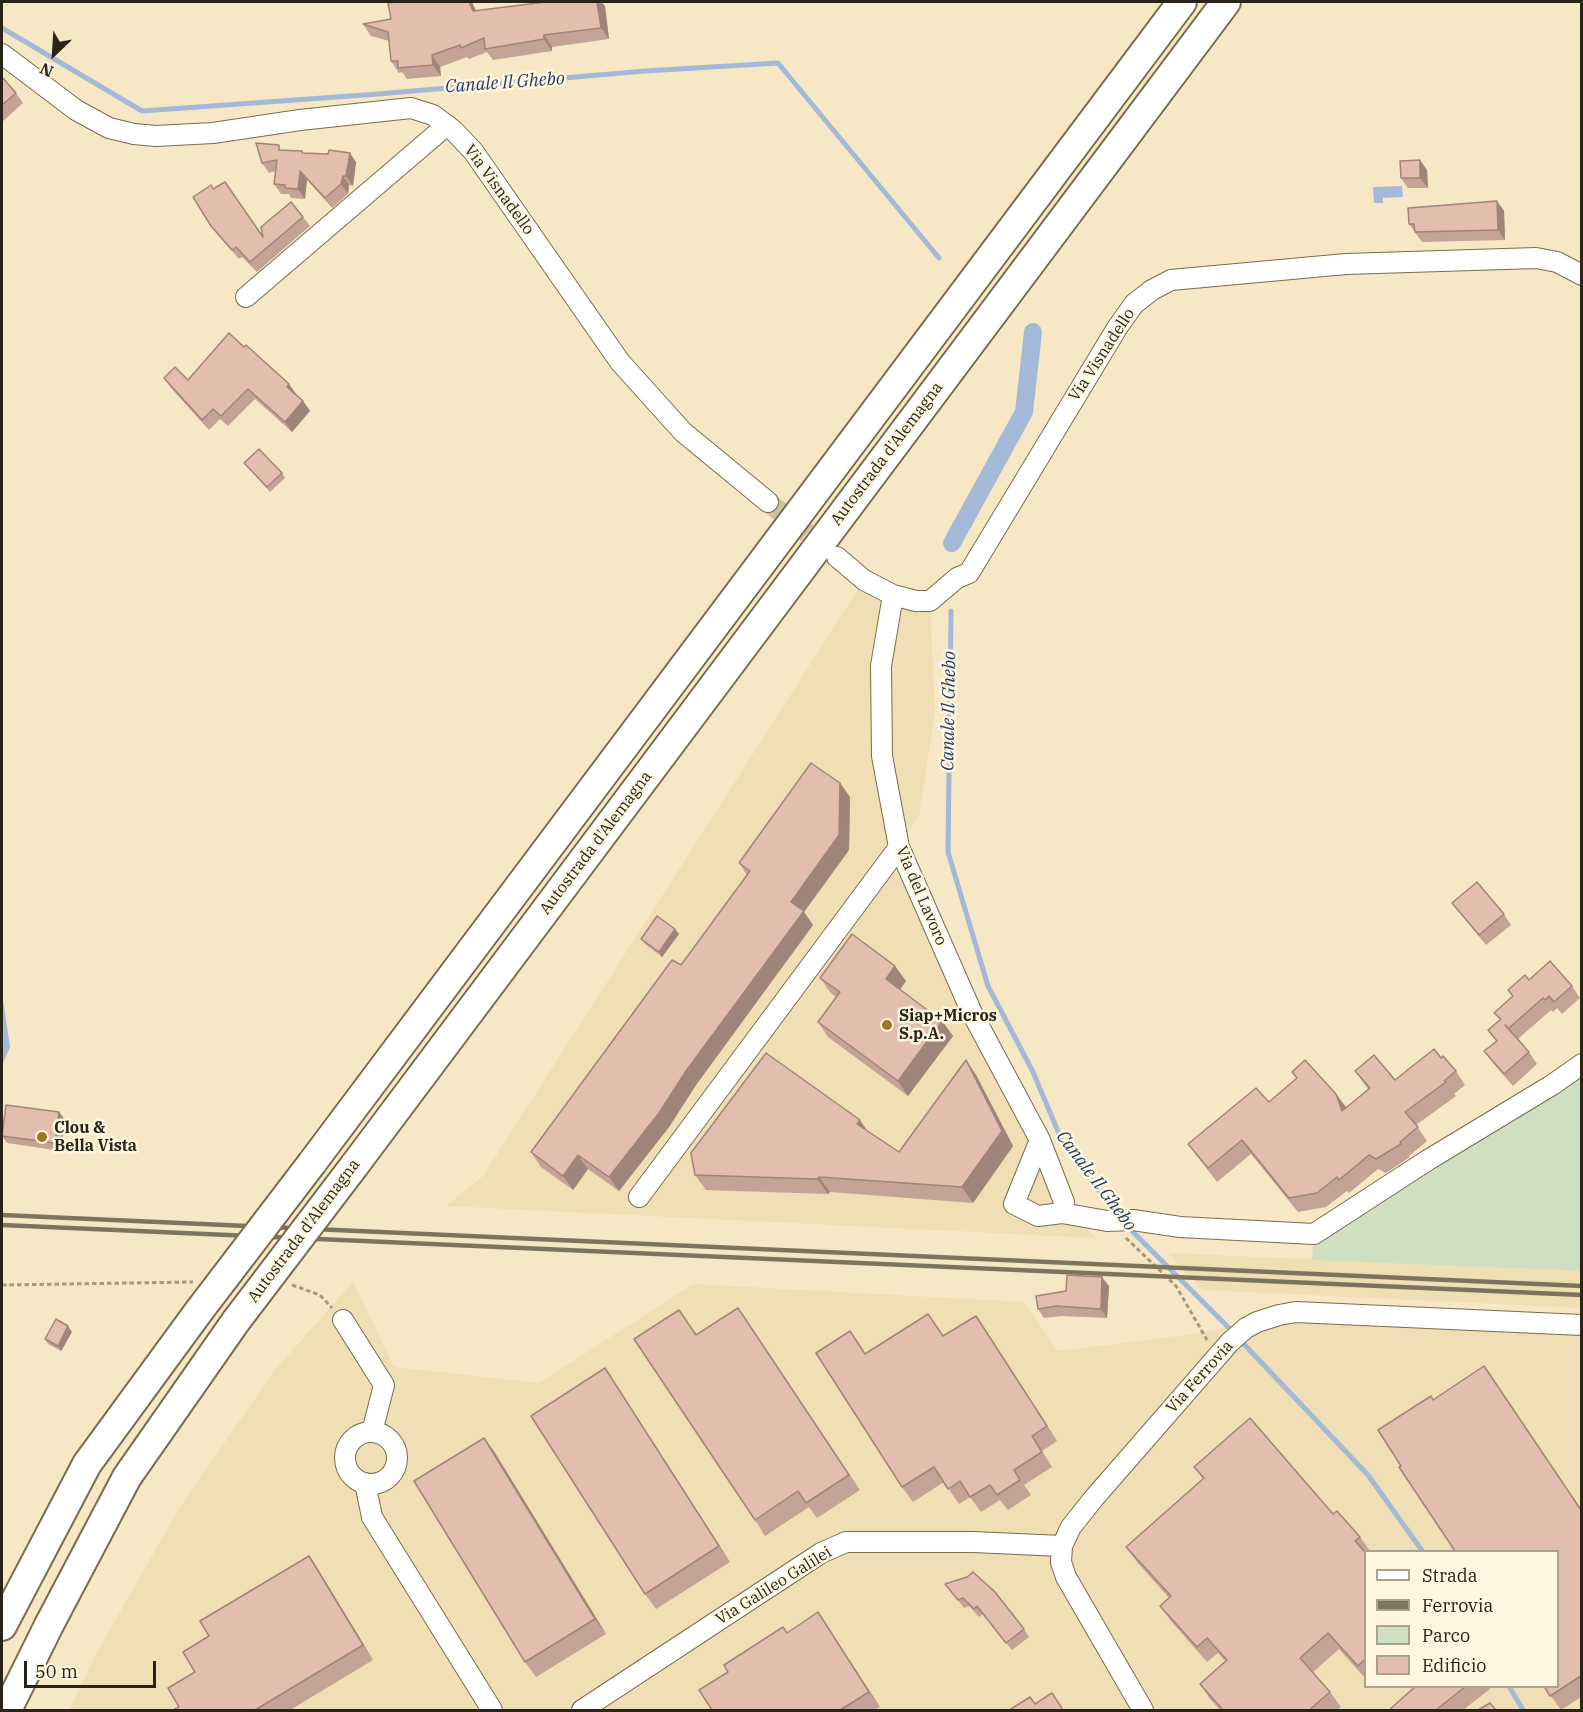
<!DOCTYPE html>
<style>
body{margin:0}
#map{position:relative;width:1583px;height:1712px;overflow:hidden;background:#f7e8c5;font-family:"IBM Plex Serif",serif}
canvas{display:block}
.frame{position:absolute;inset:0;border:3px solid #292417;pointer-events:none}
.legend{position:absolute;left:1364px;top:1550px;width:195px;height:138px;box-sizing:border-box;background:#fff6e1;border:2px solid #a9a290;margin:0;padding:8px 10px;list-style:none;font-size:18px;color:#292417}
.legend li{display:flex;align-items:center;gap:12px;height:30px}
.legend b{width:30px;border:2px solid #a9a290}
.north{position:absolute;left:24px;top:24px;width:60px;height:60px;-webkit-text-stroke:4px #fff6e1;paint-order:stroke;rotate:205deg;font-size:16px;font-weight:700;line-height:24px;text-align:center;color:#292417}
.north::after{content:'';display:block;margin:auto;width:21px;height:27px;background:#292417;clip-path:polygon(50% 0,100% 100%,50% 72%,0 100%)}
.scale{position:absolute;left:24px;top:1661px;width:132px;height:27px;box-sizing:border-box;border:3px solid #292417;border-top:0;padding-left:8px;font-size:18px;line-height:21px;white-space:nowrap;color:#292417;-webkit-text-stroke:4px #fff6e1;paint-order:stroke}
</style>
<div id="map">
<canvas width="1583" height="1712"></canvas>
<div class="frame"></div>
<ul class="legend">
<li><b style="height:8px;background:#fff"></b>Strada</li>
<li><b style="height:8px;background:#7d745e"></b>Ferrovia</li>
<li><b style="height:16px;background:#cee0c1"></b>Parco</li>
<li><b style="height:16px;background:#e3bdad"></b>Edificio</li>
</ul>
<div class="north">N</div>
<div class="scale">50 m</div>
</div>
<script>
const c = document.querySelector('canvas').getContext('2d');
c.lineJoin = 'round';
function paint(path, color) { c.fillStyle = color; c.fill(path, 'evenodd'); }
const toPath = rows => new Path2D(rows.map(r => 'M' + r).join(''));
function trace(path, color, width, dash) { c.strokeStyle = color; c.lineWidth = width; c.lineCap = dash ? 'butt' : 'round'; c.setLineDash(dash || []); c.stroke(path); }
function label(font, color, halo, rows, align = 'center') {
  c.font = font + ' "IBM Plex Serif",serif'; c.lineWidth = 5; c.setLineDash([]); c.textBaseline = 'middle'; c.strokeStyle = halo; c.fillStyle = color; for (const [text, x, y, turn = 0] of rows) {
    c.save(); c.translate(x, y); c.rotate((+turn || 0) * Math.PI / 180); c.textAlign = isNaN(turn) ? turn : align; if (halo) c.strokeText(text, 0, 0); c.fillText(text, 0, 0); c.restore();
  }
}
paint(toPath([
 [864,580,930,601,935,712,919,816,899,847,1067,1212,1096,1238,446,1206,483,1176],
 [1168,1253,1581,1271,1581,1308,1203,1290],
 [353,1282,394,1367,539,1383,693,1284,1024,1302,1058,1351,1201,1333,1296,1312,1581,1325,1581,1710,69,1710,97,1652,180,1507,274,1371],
 [1366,1552,1558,1552,1558,1686,1366,1686]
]), '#f0deb4');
paint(toPath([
 [1581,1067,1581,1271,1312,1260,1314,1234]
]), '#cee0c1');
paint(toPath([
 [1402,186,1403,197,1383,198,1383,203,1374,203,1373,187],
 [2,993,10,1047,2,1065]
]), '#a4b9d7');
trace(toPath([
 [2,28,142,111,378,94,645,71,778,63,939,258],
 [951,611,948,852,988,986,1033,1072,1062,1141,1118,1216],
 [1126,1225,1234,1333],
 [1240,1340,1368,1475,1423,1552],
 [1509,1686,1523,1710]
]), '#a4b9d7', 5);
trace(toPath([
 [952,543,1024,412,1033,332]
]), '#a4b9d7', 18);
trace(toPath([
 [768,502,830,551]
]), '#cec1a2', 20, [20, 10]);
const minor = toPath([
 [2,54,76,110,109,128,134,134,156,136,213,133,300,120,411,108,433,115,453,130,473,151,620,362,683,432,768,502],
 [246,297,447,125],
 [837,557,864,580,893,595,916,601,930,601,957,578,969,573,1117,328,1134,304,1152,290,1171,280,1346,264,1536,258,1557,262,1582,275],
 [893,595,881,666,882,756,899,847,972,1013,1040,1140,1064,1202,1062,1213,1038,1216,1014,1204,1040,1140],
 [639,1197,899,847],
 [1062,1213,1107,1221,1133,1220,1180,1227,1314,1234,1428,1160,1552,1085,1582,1064],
 [343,1320,384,1385,372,1432],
 '345 1458a26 26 0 1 1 52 0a26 26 0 1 1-52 0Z',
 [365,1483,372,1517,492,1710],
 [582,1710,821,1553,846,1542,973,1542,1062,1546],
 [1143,1710,1066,1577,1061,1562,1062,1546,1071,1527,1094,1498,1230,1342,1246,1328,1257,1322,1279,1315,1296,1312,1582,1325]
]);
const highway = toPath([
 [312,1163,1182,2],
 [354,1166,1226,2],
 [2,1626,87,1464,199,1311],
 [7,1710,49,1625,127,1477,236,1321]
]);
trace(minor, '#796c4c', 22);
trace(highway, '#796c4c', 32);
trace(toPath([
 [1126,1238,1176,1286,1207,1340],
 [2,1285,193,1282],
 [292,1285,320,1295,332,1308]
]), '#a3987e', 3, [4.5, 3]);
trace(minor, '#fff', 20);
trace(highway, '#fff', 28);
trace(toPath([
 [2,1215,1582,1286],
 [2,1225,1582,1295]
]), '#7d745e', 4.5);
const highwayBridge = toPath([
 [199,1311,312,1163],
 [236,1321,354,1166]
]);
trace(highwayBridge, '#796c4c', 32, []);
trace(highwayBridge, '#fff', 28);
paint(toPath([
 [394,2,472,2,476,11,546,2,601,2,605,6,609,39,552,47,552,51,493,60,487,52,469,59,467,57,440,67,441,76,407,79,402,72,399,73,391,61,389,41,371,36,363,24,391,19],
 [2,77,16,93,23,103,2,122],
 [282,150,356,162,353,186,349,185,348,194,332,208,307,180,305,199,291,198,289,194,281,194,274,184,276,171,269,173,262,163],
 [1427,170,1428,188,1408,188,1401,178],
 [213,189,263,237,303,217,310,226,257,272,242,257,239,259,218,235,211,226],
 [1497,201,1504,211,1505,240,1422,242,1409,224],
 [244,347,289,384,296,394,303,401,310,411,292,432,255,399,228,426,220,419,209,430,171,388,164,378,188,380],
 [244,463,282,473,285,478,270,492],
 [840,783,850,797,849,850,804,912,813,925,696,1085,669,1127,619,1191,588,1169,573,1190,541,1167,531,1152,681,965,747,875,739,863],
 [1452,903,1504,914,1511,925,1486,945],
 [679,934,662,957,645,944,641,939],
 [820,978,906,981,900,990,942,1021,953,1036,908,1096,828,1037,818,1022,836,997,831,993],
 [1529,980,1572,986,1580,998,1562,1014,1557,1008,1553,1012,1551,1010,1518,1039,1529,1052,1537,1064,1513,1086,1493,1063,1484,1051,1496,1041,1488,1030,1500,1020,1494,1013,1513,997,1508,990],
 [1441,1058,1456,1071,1465,1085,1454,1094,1456,1096,1416,1125,1427,1141,1409,1156,1410,1157,1386,1173,1378,1169,1349,1193,1347,1191,1326,1207,1298,1212,1251,1154,1217,1182,1188,1144,1269,1102,1297,1079,1292,1072,1346,1108,1368,1089,1355,1071,1395,1080],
 [966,1060,976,1075,1013,1146,973,1203,830,1192,828,1194,706,1190,695,1175,866,1130,899,1152],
 [59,1112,65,1120,61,1151,7,1143,2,1136],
 [1109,1286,1107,1318,1062,1316,1044,1318,1038,1309],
 [738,1308,860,1490,817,1518,809,1507,765,1536,755,1520,697,1335],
 [976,1316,1057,1441,1042,1451,1052,1467,1024,1485,1031,1495,1008,1510,1000,1500,981,1512,970,1497,959,1504,944,1482,913,1502,902,1487,866,1354,944,1336],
 [72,1332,61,1351,48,1344,45,1339],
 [605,1368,730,1562,656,1609,645,1594],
 [1433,1400,1581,1510,1581,1697,1561,1710,1544,1686,1401,1466],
 [484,1438,495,1453,606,1634,536,1677,525,1662],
 [1194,1467,1333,1514,1360,1537,1370,1551,1365,1551,1365,1678,1339,1649,1313,1672,1330,1692,1341,1707,1337,1710,1220,1710,1210,1699,1200,1684,1225,1661,1218,1653,1207,1662,1171,1621,1160,1606,1169,1598,1137,1562,1126,1547,1203,1479],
 [309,1556,319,1571,373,1660,290,1710,173,1710,179,1707,195,1672,209,1636],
 [945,1584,1024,1629,1029,1637,1012,1650,983,1614,979,1617,969,1606,964,1608],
 [818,1612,880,1707,874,1710,712,1710,728,1672],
 [1416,1686,1488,1686,1490,1689,1463,1710,1389,1710]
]), '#c3a395');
paint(toPath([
 [469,2,472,2,481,23,473,11],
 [597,2,601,2,605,6,609,39,601,28],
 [544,35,552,47,552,51,544,39],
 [432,55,440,67,441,76,433,65],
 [350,153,356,162,353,186,346,176],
 [1420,160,1427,170,1428,188,1420,178],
 [300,171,307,180,305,199,298,189],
 [343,176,349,185,348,194,341,184],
 [1497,201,1504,211,1505,240,1498,230],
 [289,384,296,394,294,396,287,387],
 [303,401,310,411,292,432,285,422],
 [840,783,850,797,849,850,804,912,813,925,696,1085,669,1127,619,1191,609,1177,686,1071,791,902],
 [675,929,679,934,662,957,659,952],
 [895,966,906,981,896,995,886,979],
 [942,1021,953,1036,908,1096,898,1081],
 [966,1060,976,1075,1013,1146,973,1203,962,1187],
 [1336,1094,1346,1107,1342,1111],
 [59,1112,65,1120,61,1151,55,1143],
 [860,1120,870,1135,857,1124],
 [578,1155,588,1169,573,1190,563,1176],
 [819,1177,830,1192,828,1194,817,1179],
 [1102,1277,1109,1286,1107,1318,1101,1309],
 [976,1316,986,1331,1057,1441,1047,1426],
 [68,1326,72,1332,61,1351,58,1346],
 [605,1368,615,1384,730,1562,719,1546],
 [484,1438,495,1453,606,1634,595,1619],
 [309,1556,319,1571,373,1660,363,1645],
 [818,1612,828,1628,880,1707,869,1692]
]), '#9f8479');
const building = toPath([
 [394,2,469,2,473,11,546,2,597,2,601,28,544,35,544,39,485,49,484,38,461,48,460,45,432,55,433,65,398,68,398,61,391,61,388,32,363,24,391,19,388,3,394,2],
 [2,77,16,93,2,105,2,77],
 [256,143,279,145,279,150,302,151,302,153,328,154,329,150,350,153,346,176,343,176,341,184,325,198,300,171,298,189,285,188,285,185,274,184,277,160,262,163,256,143],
 [1420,160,1420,178,1401,178,1400,161,1420,160],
 [225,182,263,237,261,227,291,202,303,217,250,262,236,247,232,250,211,226,193,197,211,185,213,189,225,182],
 [1497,201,1498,230,1415,232,1414,224,1409,224,1408,208,1497,201],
 [229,333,244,347,246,345,289,384,287,387,303,401,285,422,248,389,221,416,213,409,202,420,164,378,175,367,188,380,229,333],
 [259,449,282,473,267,487,244,463,259,449],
 [811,763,840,783,839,835,791,902,804,911,686,1071,659,1113,609,1177,578,1155,563,1176,531,1152,672,960,681,965,750,871,739,863,811,763],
 [1477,882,1504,914,1479,935,1452,903,1477,882],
 [657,916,675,929,659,952,641,939,657,916],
 [852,934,895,966,886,979,942,1021,898,1081,818,1022,840,992,820,978,852,934],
 [1550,961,1572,986,1554,1002,1549,996,1545,1000,1543,998,1509,1028,1505,1025,1529,1052,1504,1074,1484,1051,1497,1041,1488,1030,1501,1019,1494,1013,1513,996,1508,990,1525,975,1529,980,1550,961],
 [1434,1049,1441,1058,1443,1056,1456,1071,1444,1081,1446,1082,1405,1112,1418,1127,1400,1142,1401,1144,1376,1159,1369,1155,1339,1180,1337,1177,1317,1193,1289,1198,1242,1140,1208,1168,1188,1144,1256,1088,1269,1102,1297,1078,1292,1072,1305,1060,1336,1094,1342,1111,1370,1088,1355,1071,1374,1055,1395,1080,1434,1049],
 [766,1053,860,1120,857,1124,899,1152,966,1060,1002,1131,962,1187,819,1177,817,1179,695,1175,691,1153,766,1053],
 [6,1105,59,1112,55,1143,2,1136,6,1105],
 [1067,1275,1102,1277,1101,1309,1056,1306,1038,1309,1036,1296,1066,1291,1067,1275],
 [738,1308,849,1475,806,1503,798,1491,755,1520,634,1339,679,1310,696,1335,738,1308],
 [928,1314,943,1336,976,1316,1047,1426,1032,1436,1042,1452,1014,1470,1020,1480,997,1495,990,1485,970,1497,960,1481,948,1489,934,1467,902,1487,816,1353,850,1331,865,1354,928,1314],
 [56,1319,68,1326,58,1346,45,1339,56,1319],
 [1484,1366,1581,1510,1581,1676,1550,1696,1544,1686,1557,1686,1557,1551,1455,1551,1399,1467,1401,1466,1378,1430,1431,1396,1433,1400,1484,1366],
 [605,1368,719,1546,645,1594,531,1416,605,1368],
 [1250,1418,1333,1514,1337,1511,1360,1537,1355,1541,1365,1552,1365,1659,1358,1666,1328,1633,1300,1658,1330,1692,1309,1710,1223,1710,1200,1684,1227,1660,1207,1638,1197,1647,1160,1606,1171,1596,1126,1547,1204,1478,1194,1467,1250,1418],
 [484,1438,595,1619,525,1662,414,1481,484,1438],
 [309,1556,363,1645,255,1710,173,1710,179,1707,168,1688,195,1672,183,1652,209,1636,200,1621,309,1556],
 [973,1572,995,1592,1024,1629,1006,1643,977,1606,974,1609,963,1598,958,1600,945,1584,967,1577,973,1572],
 [818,1612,869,1692,840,1710,712,1710,699,1690,728,1672,724,1665,783,1627,787,1633,818,1612],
 [1416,1686,1466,1686,1436,1710,1389,1710,1416,1686],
 [1052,1693,1063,1710,1011,1710,1011,1709,1030,1697,1035,1704,1052,1693],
 [1490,1703,1496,1710,1478,1710,1490,1703]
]);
paint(building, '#e3bdad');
trace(building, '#9f8479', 1.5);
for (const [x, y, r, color] of [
 [887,1025,6,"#9f7625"],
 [42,1137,6,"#9f7625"]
]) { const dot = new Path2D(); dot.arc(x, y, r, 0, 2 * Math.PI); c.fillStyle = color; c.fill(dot); trace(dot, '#fff6e1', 2); }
label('16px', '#292417', '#fff6e1', [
 ["Via Visnadello",499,190,54],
 ["Via Visnadello",1102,355,-57],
 ["Autostrada d'Alemagna",887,454,-53],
 ["Autostrada d'Alemagna",596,843,-53],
 ["Via del Lavoro",921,896,67],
 ["Autostrada d'Alemagna",304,1231,-53],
 ["Via Ferrovia",1200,1377,-48],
 ["Via Galileo Galilei",774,1586,-32]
]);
label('bold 16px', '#292417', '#fff6e1', [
 ["Siap+Micros",899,1016],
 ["S.p.A.",899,1034],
 ["Clou &",54,1128],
 ["Bella Vista",54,1146]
], 'left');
label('italic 18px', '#213e67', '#fff6e1', [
 ["Canale Il Ghebo",505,83,-4],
 ["Canale Il Ghebo",949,711,-89],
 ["Canale Il Ghebo",1096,1181,53]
]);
</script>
